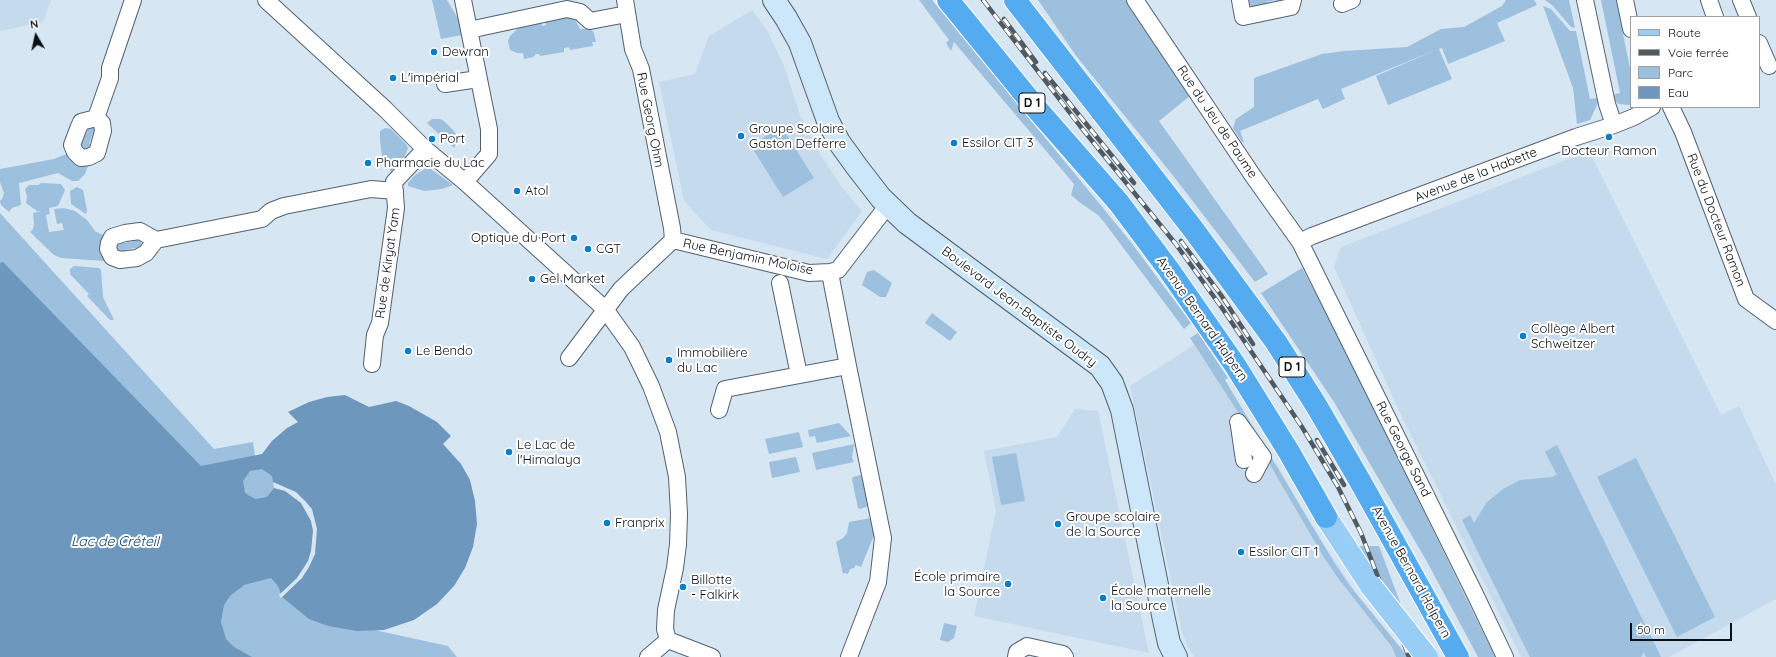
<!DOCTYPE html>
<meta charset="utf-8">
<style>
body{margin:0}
#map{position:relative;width:1776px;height:657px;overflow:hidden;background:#d7e6f3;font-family:Quicksand,sans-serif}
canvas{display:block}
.legend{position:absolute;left:1630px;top:16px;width:130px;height:92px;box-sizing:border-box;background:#fff;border:1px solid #9d9fa1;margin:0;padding:5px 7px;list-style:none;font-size:12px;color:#0b1014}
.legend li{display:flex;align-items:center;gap:8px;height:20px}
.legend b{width:20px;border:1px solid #9d9fa1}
.north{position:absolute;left:16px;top:16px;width:40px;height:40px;-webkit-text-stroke:3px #fff;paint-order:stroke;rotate:351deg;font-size:11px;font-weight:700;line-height:16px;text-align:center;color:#0b1014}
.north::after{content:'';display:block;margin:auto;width:14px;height:18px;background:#0b1014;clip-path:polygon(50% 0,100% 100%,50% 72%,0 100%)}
.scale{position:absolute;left:1630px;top:623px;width:102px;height:18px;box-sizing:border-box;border:2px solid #0b1014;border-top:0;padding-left:5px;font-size:12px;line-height:14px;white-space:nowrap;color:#0b1014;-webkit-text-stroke:3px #fff;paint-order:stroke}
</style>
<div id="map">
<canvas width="1776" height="657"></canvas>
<ul class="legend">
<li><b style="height:5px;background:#98cdf6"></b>Route</li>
<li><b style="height:5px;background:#515961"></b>Voie ferrée</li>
<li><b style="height:11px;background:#9dc0df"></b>Parc</li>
<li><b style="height:11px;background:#6d97bc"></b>Eau</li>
</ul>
<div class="north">N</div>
<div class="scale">50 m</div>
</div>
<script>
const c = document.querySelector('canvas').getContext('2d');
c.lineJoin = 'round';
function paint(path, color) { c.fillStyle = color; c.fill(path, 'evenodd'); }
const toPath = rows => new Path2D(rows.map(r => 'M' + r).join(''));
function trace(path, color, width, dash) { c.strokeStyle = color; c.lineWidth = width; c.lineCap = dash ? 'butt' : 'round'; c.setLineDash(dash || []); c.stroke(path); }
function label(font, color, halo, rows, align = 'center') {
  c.font = font + ' Quicksand,sans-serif'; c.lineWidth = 4; c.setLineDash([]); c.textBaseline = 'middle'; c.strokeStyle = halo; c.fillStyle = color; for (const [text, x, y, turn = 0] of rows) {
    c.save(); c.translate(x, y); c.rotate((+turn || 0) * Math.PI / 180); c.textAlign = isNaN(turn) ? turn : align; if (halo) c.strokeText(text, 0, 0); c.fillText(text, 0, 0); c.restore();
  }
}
paint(toPath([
 [0,0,51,0,43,22,0,31],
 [752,10,768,32,784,66,800,115,822,157,841,186,862,211,827,259,711,230,684,201,659,82,695,74,709,36],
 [1589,151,1721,415,1739,406,1776,485,1776,599,1669,657,1521,657,1401,415,1334,267,1341,247],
 [1194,345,1273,464,1276,463,1311,525,1392,647,1396,657,1194,657,1187,645,1182,632,1130,386],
 [1075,409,1098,411,1149,653,974,616,996,511,984,451,1057,437]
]), '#c5daed');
paint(toPath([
 [432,0,447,0,467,34,441,39],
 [919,0,932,0,1130,241,1191,323,1184,329,1104,222,1098,215,1079,202,1071,195,1074,184,954,42,951,51,946,43,949,40],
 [1038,0,1126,0,1142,21,1190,96,1159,121,1268,274,1255,282,1171,173,1077,57],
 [1247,0,1286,0,1277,6,1276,0,1267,2,1268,8,1256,8,1251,6],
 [1506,0,1534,0,1537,5,1497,23,1505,41,1448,64,1442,48,1439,49,1452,79,1388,105,1376,76,1438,49,1341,89,1345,99,1323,109,1318,99,1240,131,1244,142,1242,142,1233,128,1236,119,1254,107,1254,78,1322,54,1344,51,1407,47,1441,29,1464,27,1502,6],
 [1545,0,1569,0,1575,28,1571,27,1553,6],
 [1601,0,1616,0,1631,73,1631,104,1629,105,1619,104,1615,101,1613,95,1620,93],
 [1543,6,1551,9,1570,31,1576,31,1590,99,1597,98,1598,103,1590,120,1577,124,1573,88],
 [563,14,575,19,580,29,591,29,594,33,596,42,592,42,593,46,570,50,569,47,564,48,564,52,540,56,539,54,536,54,533,57,524,59,523,53,517,53,510,50,508,41,510,36,524,23,540,19,542,26,546,25,545,18],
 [432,119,440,119,444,121,454,131,457,136,457,142,454,148,427,123],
 [93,123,98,135,93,133,89,144,94,146,83,153,78,141,83,142,87,131,82,129],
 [781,126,814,178,783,197,751,146],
 [385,128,391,129,406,144,408,148,405,156,391,172,382,156,380,141,380,131],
 [66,154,72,154,86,162,88,166,85,174,78,181,72,181,58,173,19,183,21,205,12,208,9,212,1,205,0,201,2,199,4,193,0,182,0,169,54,159],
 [426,168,431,169,453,185,442,189,424,191,408,186,408,183,415,175],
 [41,183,61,184,65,190,58,206,49,208,50,214,46,215,49,232,64,230,62,223,57,224,54,209,64,208,75,211,87,220,95,231,105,236,105,261,61,258,54,255,30,232,33,229,34,223,33,213,41,211,37,211,26,203,27,196,25,189,29,185,38,185],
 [77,187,83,190,87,210,86,214,71,204,70,191],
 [0,213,214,449,253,442,255,456,273,474,281,594,379,631,448,646,457,657,0,657],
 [134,237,140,239,142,247,136,252,135,248,125,250,126,254,118,254,115,245,123,239,124,243,134,241],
 [74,266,99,268,101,270,103,297,114,320,110,320,87,296,89,294,70,274,70,269],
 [1302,268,1335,330,1495,657,1478,657,1426,560,1334,402,1261,293],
 [874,270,892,283,886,297,880,297,862,285,867,272],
 [932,313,957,332,950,341,925,323],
 [1198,333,1228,378,1225,380,1335,564,1350,586,1408,657,1396,657,1392,647,1338,578,1323,556,1254,437,1190,338],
 [839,423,851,436,817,443,815,436,809,437,808,430],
 [799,432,803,447,769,454,765,439],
 [854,444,852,458,854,462,816,470,812,453],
 [1557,445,1661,657,1646,657,1644,652,1641,657,1530,657,1462,520,1470,515,1474,523,1487,502,1503,489,1520,480,1552,477,1557,475,1545,452],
 [1016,453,1025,501,1001,505,992,457],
 [796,457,800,472,772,478,769,462],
 [1636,458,1715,617,1677,637,1597,477],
 [860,475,863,477,869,506,860,509,858,508,852,479,853,477],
 [871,518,875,533,861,567,856,565,854,568,850,569,848,574,844,573,843,574,836,542,843,538,847,533,849,522],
 [1356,546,1379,546,1401,605,1378,580],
 [944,623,957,626,954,638,948,642,940,640]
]), '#9dc0df');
paint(toPath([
 [3,262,201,466,262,454,272,441,287,428,298,422,288,412,309,402,327,397,345,395,369,407,396,401,409,406,437,422,451,436,443,444,461,464,470,480,475,501,477,524,473,547,465,568,454,586,437,604,414,620,384,630,357,631,328,626,309,619,282,597,278,586,271,578,244,585,230,596,224,605,221,622,226,639,234,647,252,657,0,657,0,263],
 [262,469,272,476,274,488,267,497,255,499,245,493,243,481,250,471]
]), '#6d97bc');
paint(toPath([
 [273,482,296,492,305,501,312,509,317,529,315,554,309,567,302,578,281,598,279,595,297,578,308,561,311,551,313,531,311,521,301,503,285,491,274,488]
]), '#d7e6f3');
const street = toPath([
 [266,0,385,109,425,149,465,182,605,309,632,347,651,386,668,432,677,477,679,514,678,544,675,568,666,610,665,629,668,640],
 [463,0,489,129,489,154,470,176],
 [625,0,633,49,641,69,672,228,673,240],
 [1135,0,1253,176,1300,242,1474,592,1505,657],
 [1240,0,1243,17,1291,7,1293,0],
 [1585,0,1607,104,1614,125],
 [1625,0,1631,29],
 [1709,0,1715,17],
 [1741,0,1748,17],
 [1342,4,1352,0],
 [469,30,567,9,580,12,590,21,627,14],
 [1759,43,1769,66],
 [445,84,478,79],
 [1671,107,1683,132,1746,299,1776,321],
 [96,118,110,78,110,68,133,0],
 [96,118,102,123,103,131,97,153,89,157,81,158,75,152,72,145,78,129,81,122,96,118],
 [156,240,140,231,125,233,112,237,109,243,108,249,112,257,120,260,137,258,146,253,156,240,262,219,271,211,284,206,371,189,395,191],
 [673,240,809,273,830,272,838,270,888,205],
 [1300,242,1312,236,1576,137,1614,125,1634,117,1652,107],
 [831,278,848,366,883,538,878,582,849,657],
 [780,283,799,375],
 [569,358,621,289,673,240],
 [372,364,375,335,380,323,396,208,394,182,425,149],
 [719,410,725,389,848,366],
 [1238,422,1263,457,1254,474],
 [1239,426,1244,460],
 [668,640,712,657],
 [648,657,668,640],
 [1016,657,1017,652,1027,646,1063,654,1065,657]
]);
const secondary = toPath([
 [774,0,786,18,800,43,828,121,839,142,857,167,881,198,907,223,1100,366,1112,383,1122,410,1163,615,1169,643,1176,657]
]);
const primary = toPath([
 [1326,517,1371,586]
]);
const highway = toPath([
 [948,0,1036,108,1119,203,1169,270,1235,365,1289,452,1326,517],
 [1015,0,1193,229,1276,342,1316,405,1360,481,1458,657]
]);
trace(street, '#54616d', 18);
trace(secondary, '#54616d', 24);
trace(primary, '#fff', 24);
trace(highway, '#fff', 24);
trace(street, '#fff', 16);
trace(secondary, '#cce6fa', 22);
trace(primary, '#98cdf6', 22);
trace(highway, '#54abf0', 22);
const rail = toPath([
 [983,0,1080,126,1175,243,1222,308,1302,427,1338,487,1361,533,1409,657],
 [1004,19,1036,62],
 [1045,73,1134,183],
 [1181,241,1221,295,1253,344],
 [1317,440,1344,485]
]);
trace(rail, '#515961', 4.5);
trace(rail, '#fff', 3, [9]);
const primaryBridge = toPath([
 [1371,586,1427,657]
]);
trace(primaryBridge, '#fff', 24, []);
trace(primaryBridge, '#98cdf6', 22);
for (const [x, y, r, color] of [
 [434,52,4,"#047ec7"],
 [393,78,4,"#047ec7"],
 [741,136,4,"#047ec7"],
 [1609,137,4,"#047ec7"],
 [432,139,4,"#047ec7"],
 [954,143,4,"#047ec7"],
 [368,163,4,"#047ec7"],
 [517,191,4,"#047ec7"],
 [574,238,4,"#047ec7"],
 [588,249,4,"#047ec7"],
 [532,279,4,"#047ec7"],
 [1523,336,4,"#047ec7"],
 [408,351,4,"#047ec7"],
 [669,360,4,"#047ec7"],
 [509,452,4,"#047ec7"],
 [607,523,4,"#047ec7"],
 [1058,524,4,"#047ec7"],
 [1241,552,4,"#047ec7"],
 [1008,584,4,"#047ec7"],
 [683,587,4,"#047ec7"],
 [1103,598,4,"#047ec7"]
]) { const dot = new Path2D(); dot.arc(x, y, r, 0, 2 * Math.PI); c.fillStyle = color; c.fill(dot); trace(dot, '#fff', 1.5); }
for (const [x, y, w] of [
 [1032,103,26],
 [1292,367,26]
]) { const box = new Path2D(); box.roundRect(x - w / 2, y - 10, w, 20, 3); c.fillStyle = '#fff'; c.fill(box); trace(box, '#0b1014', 1); }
label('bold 12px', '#0b1014', null, [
 ["D 1",1032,103],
 ["D 1",1292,367]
]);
label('13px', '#0b1014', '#fff', [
 ["Dewran",442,52],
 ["L'impérial",401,78],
 ["Groupe Scolaire",749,129],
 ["Gaston Defferre",749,144],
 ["Port",440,139],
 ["Essilor CIT 3",962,143],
 ["Docteur Ramon",1609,151,"center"],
 ["Pharmacie du Lac",376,163],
 ["Atol",525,191],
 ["Optique du Port",566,238,"right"],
 ["CGT",596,249],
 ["Gel Market",540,279],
 ["Collège Albert",1531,329],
 ["Schweitzer",1531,344],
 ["Le Bendo",416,351],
 ["Immobilière",677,353],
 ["du Lac",677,368],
 ["Le Lac de",517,445],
 ["l'Himalaya",517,460],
 ["Groupe scolaire",1066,517],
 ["de la Source",1066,532],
 ["Franprix",615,523],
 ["Essilor CIT 1",1249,552],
 ["École primaire",1000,577,"right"],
 ["la Source",1000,592,"right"],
 ["Billotte",691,580],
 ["- Falkirk",691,595],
 ["École maternelle",1111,591],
 ["la Source",1111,606]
], 'left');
label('13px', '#0b1014', '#fff', [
 ["Rue Georg Ohm",650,120,79],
 ["Rue du Jeu de Paume",1217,122,56],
 ["Avenue de la Habette",1476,175,-21],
 ["Rue du Docteur Ramon",1716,220,69],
 ["Rue Benjamin Moloise",748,257,12],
 ["Rue de Kiryat Yam",388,263,-82],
 ["Boulevard Jean-Baptiste Oudry",1019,307,37],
 ["Avenue Bernard Halpern",1202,319,55],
 ["Rue George Sand",1403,449,63],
 ["Avenue Bernard Halpern",1411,572,61]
]);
label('italic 14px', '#114367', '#fff', [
 ["Lac de Créteil",115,542]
]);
</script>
